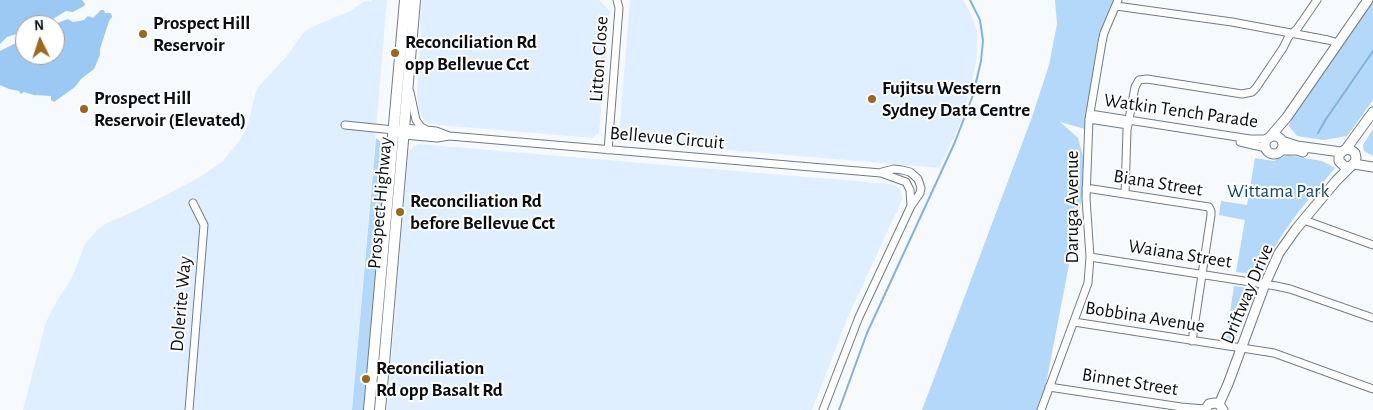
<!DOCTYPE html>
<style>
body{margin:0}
#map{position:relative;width:1373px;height:410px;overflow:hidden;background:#f7fafd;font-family:"Alegreya Sans",sans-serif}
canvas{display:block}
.north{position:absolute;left:15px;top:15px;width:50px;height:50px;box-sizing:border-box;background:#fff;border:1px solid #9d9ea0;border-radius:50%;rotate:356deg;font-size:14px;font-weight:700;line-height:20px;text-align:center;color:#090d12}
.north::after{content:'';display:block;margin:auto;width:18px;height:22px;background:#9b681e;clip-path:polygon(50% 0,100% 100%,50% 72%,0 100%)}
</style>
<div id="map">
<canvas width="1373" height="410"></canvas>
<div class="north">N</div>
</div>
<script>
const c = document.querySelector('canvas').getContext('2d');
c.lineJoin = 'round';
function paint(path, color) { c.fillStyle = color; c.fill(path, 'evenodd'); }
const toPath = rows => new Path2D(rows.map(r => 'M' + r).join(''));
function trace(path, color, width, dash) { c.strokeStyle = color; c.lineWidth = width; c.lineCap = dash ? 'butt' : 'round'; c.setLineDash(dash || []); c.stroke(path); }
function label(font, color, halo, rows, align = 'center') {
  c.font = font + ' "Alegreya Sans",sans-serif'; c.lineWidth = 4; c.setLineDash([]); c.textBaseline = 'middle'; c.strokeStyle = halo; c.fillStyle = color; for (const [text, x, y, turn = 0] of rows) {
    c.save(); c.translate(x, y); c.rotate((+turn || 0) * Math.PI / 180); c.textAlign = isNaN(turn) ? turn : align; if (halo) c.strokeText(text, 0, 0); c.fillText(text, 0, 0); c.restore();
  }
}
paint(toPath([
 [372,0,387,0,352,410,23,410,46,322,58,299,72,278,84,246,91,237,98,229,107,223,137,210,200,177,223,161,240,140,247,127,256,92,259,86,286,57,303,33,312,27,350,11,365,1,372,2],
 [422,0,599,0,610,11,599,133,593,138,450,126,430,124,424,121,419,110,417,94,421,35,420,20],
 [630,0,963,0,971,14,977,31,977,55,975,67,969,94,963,115,957,131,939,168,624,141,619,135],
 [418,144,890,184,895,185,899,188,902,195,902,200,848,317,812,410,387,410,408,153,413,147]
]), '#dfefff');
paint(toPath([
 [1055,0,1114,0,1102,27,1097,44,1085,129,1060,122,1078,138,1087,171,1041,410,922,410,1032,117,1049,65,1057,24],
 [1372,0,1373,0,1373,100,1347,136,1324,140,1297,136,1289,126,1294,112],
 [1373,129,1373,156,1364,151,1363,145],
 [376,138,382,143,385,150,387,152,365,410,352,410],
 [1287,155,1322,161,1335,168,1299,211,1284,232,1260,271,1253,274,1236,272,1245,220,1219,215,1221,201,1247,205,1255,158,1274,161],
 [1234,286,1249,288,1252,293,1236,337,1231,340,1226,339]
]), '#b3d8fa');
paint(toPath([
 [0,0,82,0,85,4,84,6,73,12,66,11,53,19,47,20,39,25,25,25,25,31,7,37,0,44],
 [101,10,104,10,105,13,111,13,112,17,109,21,100,49,100,55,94,69,81,79,75,87,54,102,51,100,51,96,34,95,24,92,21,94,19,91,9,89,0,85,0,51,18,42,21,42,25,39,25,55,55,55,55,25,52,25,68,19,73,22,84,20,88,16,93,18]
]), '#9bc9f3');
trace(toPath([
 [1318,133,1326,119,1373,51],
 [839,410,867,333,955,142,973,95,981,61,983,41,980,20,970,0]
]), '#84b2db', 2);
const minor = toPath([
 [1116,6,1232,22,1328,40,1338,43],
 [410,92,416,120,421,127,425,129],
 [1090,114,1250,139,1268,139],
 [1089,119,1128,125],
 [345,125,394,130,404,128,436,131,449,136,473,138,881,173,906,182,910,190,911,206],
 [400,134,404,135,437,138,449,136],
 [1240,142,1266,148],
 [608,150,619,8,617,0],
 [1086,188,1209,207,1211,211,1211,215,1192,341],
 [1125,194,1127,130,1135,87,1139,80,1147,79,1242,94,1252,92,1256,88,1283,48,1289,36,1297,29,1317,0],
 [1304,220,1373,245],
 [1090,257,1276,286,1290,289,1373,318],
 [1074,322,1274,353,1373,389],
 [1049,387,1181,407,1205,409],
 [189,410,204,225,193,203],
 [823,410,859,317,911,206,920,193,921,188,918,179,910,172,902,170,894,169,882,172],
 [1041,410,1088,283,1090,257,1086,198,1089,119,1102,42,1104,33,1118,0]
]);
const tertiary = toPath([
 '1265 145a9 9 0 1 1 18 0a9 9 0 1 1-18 0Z',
 [1269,138,1287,117,1368,0],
 [1282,141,1297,146,1341,152],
 [1346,149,1373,112],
 [1281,150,1296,150,1303,152],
 [1354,164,1373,167],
 [1219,404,1228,384,1265,284,1279,253,1296,229,1336,181,1355,162,1356,158,1355,153,1351,150,1346,149,1339,154,1339,161,1344,166,1350,167],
 [1205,410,1209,404,1215,403,1219,404,1223,410]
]);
const secondary = toPath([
 [369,410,405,0],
 [380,410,415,0]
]);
trace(minor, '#6f7c89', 9);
trace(tertiary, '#6f7c89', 11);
trace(secondary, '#6f7c89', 12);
trace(minor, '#fff', 7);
trace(tertiary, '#fff', 9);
trace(secondary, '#fff', 10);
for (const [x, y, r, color] of [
 [143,34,5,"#9b681e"],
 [395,53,5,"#9b681e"],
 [872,99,5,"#9b681e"],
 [84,109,5,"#9b681e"],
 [400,212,5,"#9b681e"],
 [366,379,5,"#9b681e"]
]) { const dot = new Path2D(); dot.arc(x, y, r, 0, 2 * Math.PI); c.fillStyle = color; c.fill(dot); trace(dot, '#fff', 2); }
label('bold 19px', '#090d12', '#fff', [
 ["Prospect Hill",153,23],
 ["Reservoir",153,45],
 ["Reconciliation Rd",405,42],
 ["opp Bellevue Cct",405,64],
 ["Fujitsu Western",882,88],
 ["Sydney Data Centre",882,110],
 ["Prospect Hill",94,98],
 ["Reservoir (Elevated)",94,120],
 ["Reconciliation Rd",410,201],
 ["before Bellevue Cct",410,223],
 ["Reconciliation",376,368],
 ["Rd opp Basalt Rd",376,390]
], 'left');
label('19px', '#090d12', '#fff', [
 ["Litton Close",599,59,-86],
 ["Watkin Tench Parade",1181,111,8],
 ["Bellevue Circuit",667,138,5],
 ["Biana Street",1158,183,9],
 ["Prospect Highway",380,203,-85],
 ["Daruga Avenue",1072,207,-90],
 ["Waiana Street",1180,254,9],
 ["Driftway Drive",1247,294,-67],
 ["Dolerite Way",181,304,-85],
 ["Bobbina Avenue",1145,317,9],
 ["Binnet Street",1130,382,9]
]);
label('19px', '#0f426a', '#fff', [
 ["Wittama Park",1278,191]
]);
</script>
